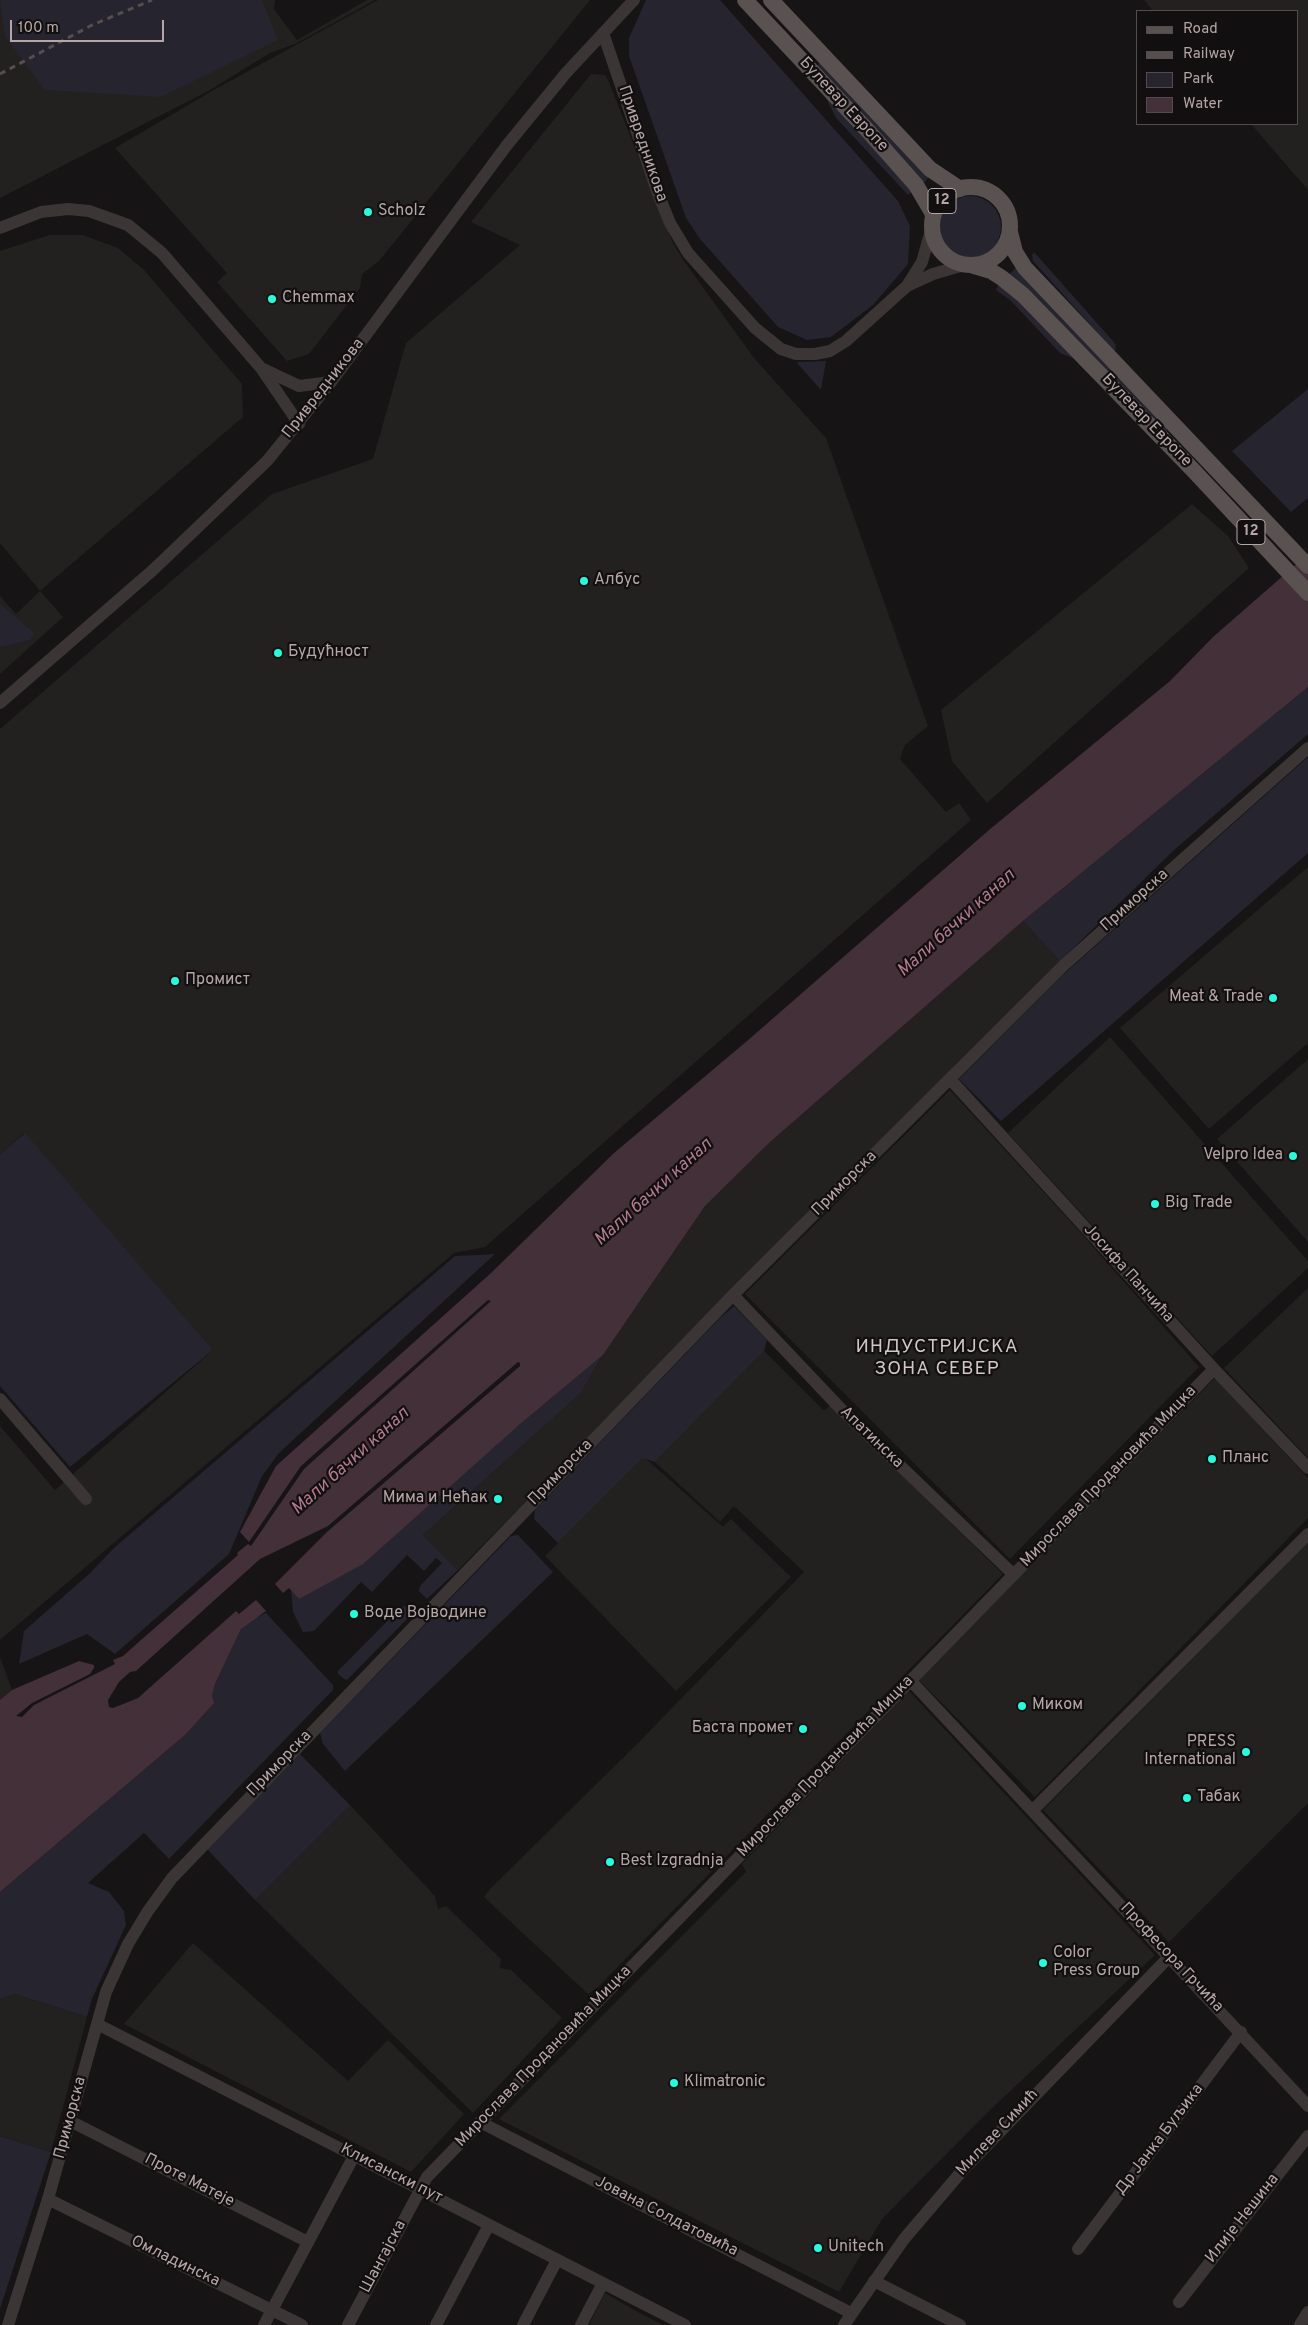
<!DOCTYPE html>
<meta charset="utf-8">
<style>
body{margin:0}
#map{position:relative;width:1308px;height:2325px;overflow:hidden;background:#161414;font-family:Overpass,sans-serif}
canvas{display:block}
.legend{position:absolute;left:1136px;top:10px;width:162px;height:115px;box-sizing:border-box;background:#110f0f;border:1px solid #534b4c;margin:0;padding:6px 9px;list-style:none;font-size:15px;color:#b7a5a7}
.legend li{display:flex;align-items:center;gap:10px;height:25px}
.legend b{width:25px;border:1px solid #534b4c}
.scale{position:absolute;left:10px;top:20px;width:154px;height:22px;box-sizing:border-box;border:2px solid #b7a5a7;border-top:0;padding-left:6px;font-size:15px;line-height:18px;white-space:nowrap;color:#b7a5a7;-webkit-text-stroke:4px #110f0f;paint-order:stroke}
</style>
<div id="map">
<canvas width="1308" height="2325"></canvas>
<ul class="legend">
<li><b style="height:6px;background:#5a5151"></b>Road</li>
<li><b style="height:6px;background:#564e4e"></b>Railway</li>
<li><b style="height:14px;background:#26242e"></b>Park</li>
<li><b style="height:14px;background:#443038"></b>Water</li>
</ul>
<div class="scale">100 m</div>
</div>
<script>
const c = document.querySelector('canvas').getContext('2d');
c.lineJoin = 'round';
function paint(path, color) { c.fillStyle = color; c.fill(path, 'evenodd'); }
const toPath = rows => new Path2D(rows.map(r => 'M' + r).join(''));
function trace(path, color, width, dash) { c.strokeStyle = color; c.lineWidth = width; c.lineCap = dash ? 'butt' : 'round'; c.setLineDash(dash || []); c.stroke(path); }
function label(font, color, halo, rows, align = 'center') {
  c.font = font + ' Overpass,sans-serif'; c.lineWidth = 4.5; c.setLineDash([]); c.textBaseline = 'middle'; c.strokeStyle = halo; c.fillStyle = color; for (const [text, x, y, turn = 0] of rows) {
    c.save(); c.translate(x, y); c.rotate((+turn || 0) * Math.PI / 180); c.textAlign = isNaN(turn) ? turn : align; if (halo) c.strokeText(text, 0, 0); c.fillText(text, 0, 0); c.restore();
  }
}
paint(toPath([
 [0,0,275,0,274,9,297,40,367,0,375,0,295,44,270,53,210,90,0,198],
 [378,0,590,0,379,261,362,274,360,288,309,354,287,361,217,282,227,273,115,148,212,91],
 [1144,0,1308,0,1308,190,1251,124,1297,124,1297,11,1153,11],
 [591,74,605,75,608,80,673,243,684,261,754,358,826,438,928,726,905,745,900,759,946,812,959,803,971,820,485,1247,454,1253,0,1640,0,1426,55,1490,213,1350,24,1133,0,1154,0,729,272,494,373,459,406,343,520,245,471,222],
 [50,235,83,235,118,248,144,270,242,384,243,417,40,591,63,617,0,674,0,596,16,614,40,591,0,543,0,251],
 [1192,504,1228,536,1249,568,987,803,952,761,941,710],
 [1308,867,1308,1043,1209,1129,1120,1028],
 [1023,921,1060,961,458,1570,423,1535,580,1394,603,1355,705,1206,769,1143],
 [1110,1037,1308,1261,1308,1268,1212,1356,1008,1133],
 [1308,1059,1308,1242,1217,1139],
 [950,1090,1080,1232,1199,1367,1010,1559,745,1294],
 [1308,1288,1308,1458,1224,1368],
 [764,1351,824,1411,830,1405,1003,1574,598,1987,588,1994,484,1897,490,1889,639,1742,804,1572,734,1506,720,1522,655,1462],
 [1215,1378,1308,1478,1308,1518,1035,1797,918,1679],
 [644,1457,723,1527,731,1519,791,1577,676,1691,545,1556],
 [1308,1542,1308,1803,1169,1942,1043,1810],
 [0,1657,12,1690,0,1700],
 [909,1691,1155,1955,989,2111,882,2219,839,2292,499,2119,746,1872,742,1864],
 [350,1805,435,1896,438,1909,446,1906,501,1959,500,1968,511,1970,562,2018,473,2113,255,1900],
 [193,1943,348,2081,388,2040,464,2114,411,2172,124,2024],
 [15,1994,87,2017,51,2152,0,2136,0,1999],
 [605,2293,636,2311,663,2325,589,2325]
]), '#232020');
paint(toPath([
 [0,0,262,0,278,40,161,97,45,90,5,36],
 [646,0,720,0,898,201,910,226,908,264,873,305,831,337,807,340,778,327,700,239,686,218,629,56,629,38],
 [821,62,930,176,924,183,816,67],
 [824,94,912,191,908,195,836,118],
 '939 227a31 31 0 1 1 62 0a31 31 0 1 1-62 0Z',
 [1034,252,1113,341,1116,345,1115,352,1033,261,1032,255],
 [1016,268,1169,428,1164,433,1009,274],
 [998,285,1007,289,1075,359,1060,353,1010,300,996,290],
 [826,361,821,390,797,363,798,362],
 [1308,389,1308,498,1291,512,1232,451],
 [0,604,34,633,30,640,0,647],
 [1308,687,1308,734,1173,851,1060,961,1023,921],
 [1308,757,1308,853,1001,1121,959,1079,1065,973],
 [25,1133,213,1350,70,1467,0,1386,0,1154],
 [495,1254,279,1453,262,1476,229,1554,115,1654,87,1634,19,1664,24,1631,89,1574,115,1547,455,1256],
 [734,1306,767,1340,764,1351,655,1462,643,1458,558,1543,534,1519,535,1510,720,1318],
 [603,1355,580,1394,423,1535,458,1570,427,1599,419,1591,420,1586,442,1563,436,1558,424,1571,407,1555,372,1592,361,1582,314,1631,303,1632,293,1612,291,1589,299,1599,519,1425],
 [518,1535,553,1572,345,1771,323,1744,320,1733,511,1536],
 [405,1606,410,1611,410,1616,347,1680,344,1679,338,1674,338,1671,401,1607],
 [266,1613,333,1685,333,1690,169,1859,144,1833,88,1883,109,1892,124,1911,126,1925,92,1999,87,2017,15,1994,0,1999,0,1892,185,1735,213,1703,212,1696,215,1684,241,1629,249,1621],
 [300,1754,350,1805,255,1900,207,1849],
 [0,2136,51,2152,0,2309]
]), '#26242e');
paint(toPath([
 [1308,554,1308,687,1023,921,769,1143,705,1206,603,1355,519,1425,363,1564,299,1599,289,1588,283,1593,275,1584,328,1531,520,1366,520,1363,518,1362,328,1526,260,1559,136,1671,130,1672,119,1682,108,1700,109,1707,113,1708,138,1698,236,1611,239,1614,256,1600,266,1611,241,1629,215,1684,212,1696,214,1703,185,1735,0,1892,0,1700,12,1690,79,1661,94,1665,94,1668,90,1674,32,1703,16,1716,22,1717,34,1705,115,1664,113,1660,123,1656,141,1640,238,1555,237,1553,248,1544,251,1546,304,1469,491,1301,488,1300,301,1466,249,1542,240,1532,276,1466,491,1273,614,1153,747,1041,989,830,1170,681,1213,637]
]), '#443038');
trace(toPath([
 [603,33,657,191,670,223,688,253,755,328,781,349,796,354,815,354,830,351,846,341,907,286,922,262,931,230],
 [0,228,41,212,68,209,89,211,128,225,162,253,261,368,299,424],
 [907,286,933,274,964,265],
 [263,369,299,386,331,382],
 [0,703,153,570,267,461,331,382,507,145,566,73,634,0],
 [950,1079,1214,1369,1308,1468],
 [733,1295,841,1409,1013,1574],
 [0,1399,86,1499],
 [910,1680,1308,2106],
 [1033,1810,1308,1534],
 [97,2024,685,2325],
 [70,2121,308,2242],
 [480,2122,851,2313],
 [48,2199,302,2325],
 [1078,2249,1241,2032],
 [874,2281,960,2325],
 [1179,2302,1308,2136],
 [8,2325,48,2199,106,1992,128,1944,148,1911,172,1878,733,1295,1064,965,1308,748],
 [264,2325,354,2156],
 [348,2325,427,2177,1214,1369],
 [436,2325,489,2225],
 [523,2325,557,2260],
 [581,2325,603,2283],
 [844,2325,904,2239,962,2171,1170,1956],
 [1300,2325,1308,2312]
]), '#3b3535', 12);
trace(toPath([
 [745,0,869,132,916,185,933,214],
 [771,0,930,169,960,189],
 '932 226a39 39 0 1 1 78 0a39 39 0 1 1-78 0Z',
 [1010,232,1015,252,1025,268,1308,566],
 [971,265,991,271,1002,278,1023,295,1193,470,1308,593]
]), '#5a5151', 16);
trace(toPath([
 [0,74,92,25,152,0]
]), '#564e4e', 3, [6, 5]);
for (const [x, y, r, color] of [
 [368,212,5,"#28fadc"],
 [272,299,5,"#28fadc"],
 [584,581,5,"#28fadc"],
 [278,653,5,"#28fadc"],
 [175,981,5,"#28fadc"],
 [1273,998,5,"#28fadc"],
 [1293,1156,5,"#28fadc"],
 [1155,1204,5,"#28fadc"],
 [1212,1459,5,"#28fadc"],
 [498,1499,5,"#28fadc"],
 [354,1614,5,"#28fadc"],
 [1022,1706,5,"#28fadc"],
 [803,1729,5,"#28fadc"],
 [1246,1752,5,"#28fadc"],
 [1187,1798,5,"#28fadc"],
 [610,1862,5,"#28fadc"],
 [1043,1963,5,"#28fadc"],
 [674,2083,5,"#28fadc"],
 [818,2248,5,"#28fadc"]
]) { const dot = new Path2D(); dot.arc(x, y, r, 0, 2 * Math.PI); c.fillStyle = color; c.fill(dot); trace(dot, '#110f0f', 2); }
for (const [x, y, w] of [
 [942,201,28],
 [1251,532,28]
]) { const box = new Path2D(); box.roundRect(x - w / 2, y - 12.5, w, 25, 4); c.fillStyle = '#110f0f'; c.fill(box); trace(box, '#b7a5a7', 1); }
label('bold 15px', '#b7a5a7', null, [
 ["12",942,201],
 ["12",1251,532]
]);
label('16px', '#b7a5a7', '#110f0f', [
 ["Булевар Европе",843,105,47],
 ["Привредникова",642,144,71],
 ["Привредникова",324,389,-52],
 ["Булевар Европе",1146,421,46],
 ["Приморска",1135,901,-42],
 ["Приморска",845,1184,-45],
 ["Јосифа Панчића",1128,1274,48],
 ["Апатинска",871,1438,44],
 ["Приморска",561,1473,-46],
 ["Мирослава Продановића Мицка",1109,1477,-46],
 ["Приморска",280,1764,-46],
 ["Мирослава Продановића Мицка",826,1767,-46],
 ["Професора Грчића",1171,1958,47],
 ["Мирослава Продановића Мицка",544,2057,-46],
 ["Приморска",71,2118,-75],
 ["Милеве Симић",998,2133,-47],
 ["Др Јанка Буљика",1160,2140,-53],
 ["Клисански пут",391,2174,27],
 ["Проте Матеје",189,2181,27],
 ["Јована Солдатовића",666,2217,27],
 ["Илије Нешина",1243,2219,-52],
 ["Шангајска",384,2257,-62],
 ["Омладинска",175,2262,26]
]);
label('16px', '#b7a5a7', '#110f0f', [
 ["Scholz",378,212],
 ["Chemmax",282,299],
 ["Албус",594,581],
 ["Будућност",288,653],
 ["Промист",185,981],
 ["Meat & Trade",1263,998,"right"],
 ["Velpro Idea",1283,1156,"right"],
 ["Big Trade",1165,1204],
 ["Планс",1222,1459],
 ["Мима и Нећак",488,1499,"right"],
 ["Воде Војводине",364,1614],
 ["Миком",1032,1706],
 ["Баста промет",793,1729,"right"],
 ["PRESS",1236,1743,"right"],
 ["International",1236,1761,"right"],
 ["Табак",1197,1798],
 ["Best Izgradnja",620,1862],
 ["Color",1053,1954],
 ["Press Group",1053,1972],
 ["Klimatronic",684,2083],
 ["Unitech",828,2248]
], 'left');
label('italic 18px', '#b47a8e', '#110f0f', [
 ["Мали бачки канал",957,924,-42],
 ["Мали бачки канал",654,1193,-42],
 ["Мали бачки канал",351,1462,-42]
]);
c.letterSpacing = '1px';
label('19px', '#d3c6c7', '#110f0f', [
 ["ИНДУСТРИЈСКА",937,1348],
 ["ЗОНА СЕВЕР",937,1370]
]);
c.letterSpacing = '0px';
</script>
